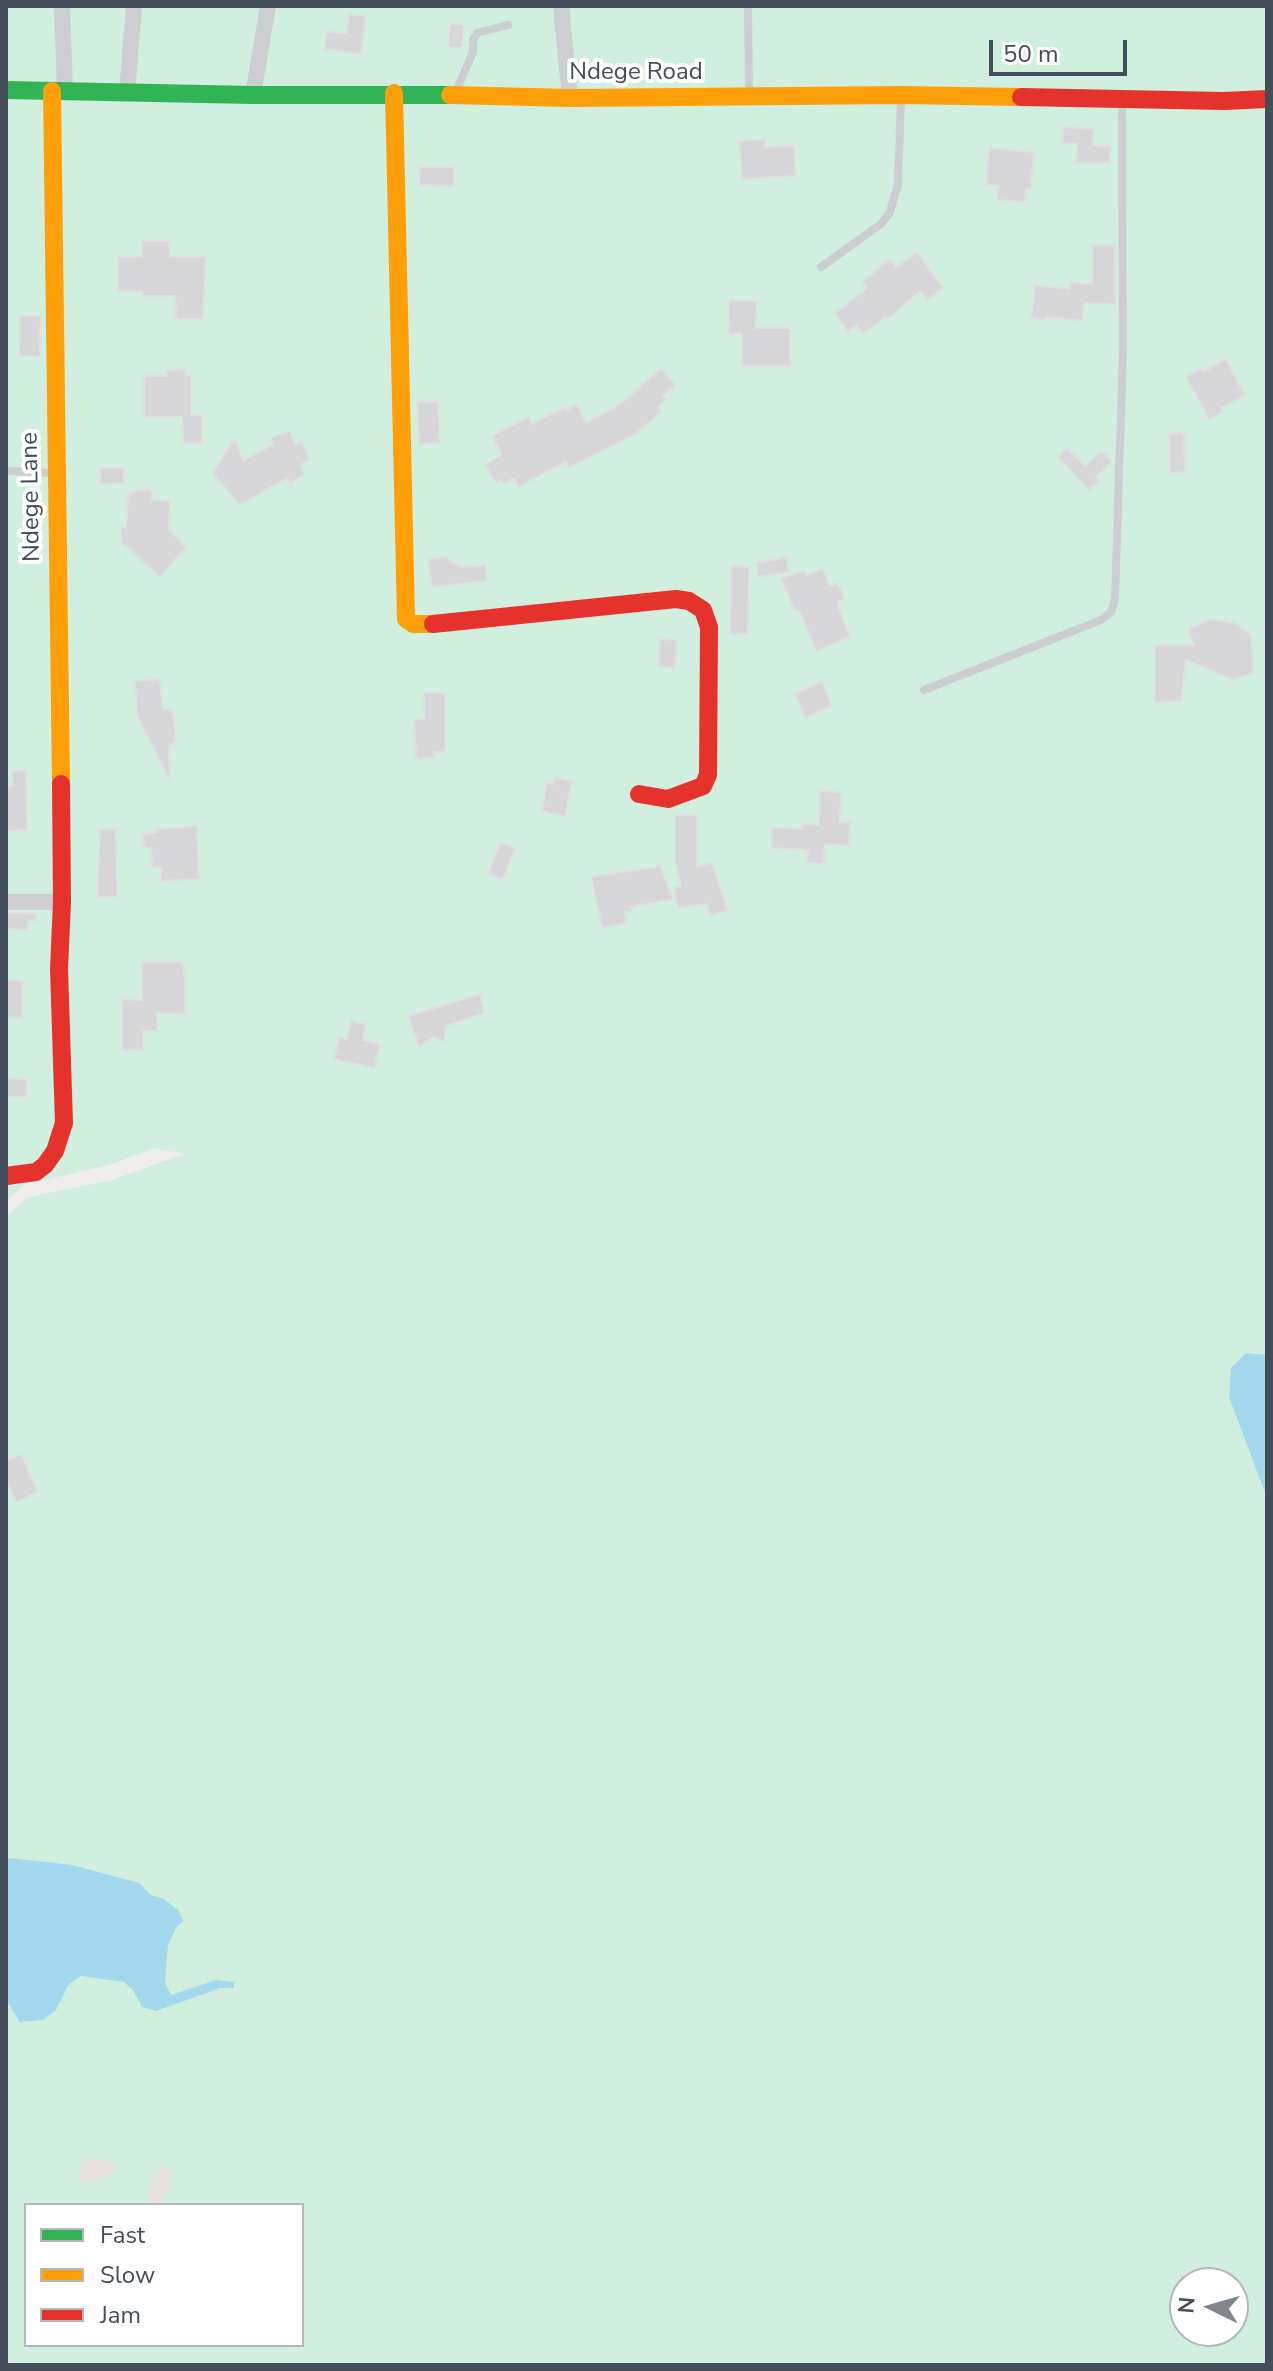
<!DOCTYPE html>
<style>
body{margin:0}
#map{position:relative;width:1273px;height:2371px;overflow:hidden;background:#efeeed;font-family:"Nunito Sans",sans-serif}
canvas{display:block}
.frame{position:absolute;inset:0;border:8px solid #444e5b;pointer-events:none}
.legend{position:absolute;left:24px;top:2203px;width:280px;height:144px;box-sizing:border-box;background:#fff;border:2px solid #b4b8bd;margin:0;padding:10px 14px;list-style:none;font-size:24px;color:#444e5b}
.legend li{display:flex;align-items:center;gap:16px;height:40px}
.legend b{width:40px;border:2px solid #b4b8bd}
.north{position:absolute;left:1169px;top:2267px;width:80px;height:80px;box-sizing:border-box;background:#fff;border:2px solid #b4b8bd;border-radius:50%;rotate:275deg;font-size:22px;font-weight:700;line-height:32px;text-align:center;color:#444e5b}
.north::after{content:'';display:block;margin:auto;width:28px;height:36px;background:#80868e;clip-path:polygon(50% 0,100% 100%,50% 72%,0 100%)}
.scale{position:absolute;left:989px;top:40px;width:138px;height:36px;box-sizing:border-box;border:4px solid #444e5b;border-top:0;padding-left:10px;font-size:24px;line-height:28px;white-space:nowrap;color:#444e5b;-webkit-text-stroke:6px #fff;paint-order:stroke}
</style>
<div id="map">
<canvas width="1273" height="2371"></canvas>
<div class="frame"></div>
<ul class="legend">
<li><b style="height:10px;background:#30b455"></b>Fast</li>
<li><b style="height:10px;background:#ff9f0a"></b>Slow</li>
<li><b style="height:10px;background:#e5322d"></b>Jam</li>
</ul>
<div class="north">N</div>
<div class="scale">50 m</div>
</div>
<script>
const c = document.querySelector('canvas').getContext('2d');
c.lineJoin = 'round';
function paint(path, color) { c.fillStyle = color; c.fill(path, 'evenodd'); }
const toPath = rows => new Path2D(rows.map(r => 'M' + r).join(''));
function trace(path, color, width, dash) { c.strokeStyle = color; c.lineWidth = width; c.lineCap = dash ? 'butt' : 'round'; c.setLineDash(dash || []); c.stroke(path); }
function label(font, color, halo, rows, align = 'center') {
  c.font = font + ' "Nunito Sans",sans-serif'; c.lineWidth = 8; c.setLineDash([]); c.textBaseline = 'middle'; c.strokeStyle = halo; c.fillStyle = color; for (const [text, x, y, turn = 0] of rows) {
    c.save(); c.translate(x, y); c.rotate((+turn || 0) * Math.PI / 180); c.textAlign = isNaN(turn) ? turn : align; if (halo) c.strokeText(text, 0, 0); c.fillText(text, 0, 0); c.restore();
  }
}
paint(toPath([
 [6,6,1267,6,1267,2365,6,2365,6,1216,29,1197,112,1180,184,1154,154,1148,110,1165,26,1184,6,1201],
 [26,2205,302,2205,302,2345,26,2345],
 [1185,2283,1233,2283,1233,2331,1185,2331]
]), '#d1efdf');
paint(toPath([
 [90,2158,110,2161,116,2165,115,2172,88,2183,79,2180,78,2174,82,2165],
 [161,2167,168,2168,172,2173,173,2185,163,2201,156,2204,149,2200,147,2195,151,2178]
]), '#e7e3dc');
paint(toPath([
 [1246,1353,1267,1355,1267,1498,1229,1397,1231,1368],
 [9,1858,72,1865,139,1883,151,1895,164,1899,178,1910,183,1921,176,1928,168,1945,165,1983,171,1995,216,1980,234,1982,234,1988,220,1988,156,2011,142,2007,133,1990,124,1982,81,1976,69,1984,56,2010,43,2020,20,2022,6,2000,6,1860]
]), '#a3d8ee');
const building = toPath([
 [349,14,366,16,361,54,324,49,327,31,346,34,349,14],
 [450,24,464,25,462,48,448,47,450,24],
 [1063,127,1094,129,1093,146,1110,146,1110,163,1076,163,1077,144,1062,143,1063,127],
 [765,139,765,147,794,145,796,176,742,179,739,141,765,139],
 [989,148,1034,152,1031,189,1026,189,1025,202,997,200,998,186,986,185,989,148],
 [420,167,454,167,454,186,419,185,420,167],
 [142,241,169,241,170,257,206,257,203,319,176,319,175,296,142,296,142,291,118,291,118,257,142,257,142,241],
 [1092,245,1115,245,1115,304,1084,303,1082,321,1046,317,1046,320,1031,318,1035,285,1069,289,1070,282,1092,284,1092,245],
 [917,252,943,288,927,300,920,291,887,320,886,317,863,334,856,325,848,332,835,313,867,288,862,282,890,259,896,267,917,252],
 [729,300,757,301,756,328,790,328,790,366,742,366,742,334,728,334,729,300],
 [20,315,41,316,40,357,19,356,20,315],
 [1226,359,1245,395,1221,408,1223,412,1209,419,1186,377,1202,368,1204,371,1226,359],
 [661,368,676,385,663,396,666,400,658,407,662,411,636,434,569,468,566,462,518,487,514,478,504,484,501,480,496,483,485,465,502,455,492,436,529,417,532,424,565,407,566,410,577,404,586,422,619,405,661,368],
 [185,369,185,375,191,375,191,415,202,415,202,443,183,443,182,417,144,417,144,376,167,376,166,370,185,369],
 [417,402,438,402,440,443,419,444,417,402],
 [290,431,295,444,302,442,310,459,301,465,304,475,290,483,287,478,240,505,212,473,235,438,243,461,273,444,271,438,290,431],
 [1184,433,1185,472,1170,473,1169,434,1184,433],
 [1067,448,1085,466,1102,451,1112,462,1096,477,1100,481,1089,490,1058,457,1067,448],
 [124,467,124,483,100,484,100,468,124,467],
 [140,489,152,491,152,500,170,501,169,530,186,547,160,578,126,545,121,544,121,527,126,528,128,494,140,489],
 [447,557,453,563,463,567,486,565,487,581,432,587,428,559,447,557],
 [787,557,789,572,758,577,756,563,787,557],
 [731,566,749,567,748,634,730,634,731,566],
 [823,568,830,586,838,583,845,599,838,602,839,609,850,637,816,651,799,610,795,611,781,579,804,570,806,575,823,568],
 [1210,619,1235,623,1251,635,1254,672,1233,680,1186,660,1181,701,1155,702,1155,647,1150,645,1194,645,1188,629,1210,619],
 [660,639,677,640,675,668,658,667,660,639],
 [160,679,163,709,170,709,170,712,173,712,176,742,169,746,170,781,137,716,135,681,160,679],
 [822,681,832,706,805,718,795,694,822,681],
 [424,692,445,693,445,752,434,752,435,758,416,759,414,719,424,719,424,692],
 [26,770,27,830,6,831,6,787,12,786,12,771,26,770],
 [555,778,572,781,565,816,542,811,547,782,554,784,555,778],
 [820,791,841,792,840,822,850,822,849,846,825,844,824,864,807,863,808,850,771,848,772,827,801,829,802,824,819,825,820,791],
 [675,815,697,815,697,867,712,862,728,911,710,915,707,904,678,908,674,888,681,886,675,861,675,815],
 [197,826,199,879,161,881,161,867,152,868,151,848,144,848,143,835,157,832,157,829,197,826],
 [100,829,116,829,117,897,97,897,100,829],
 [500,842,515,848,503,880,488,874,500,842],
 [660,866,673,899,631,907,631,912,625,912,627,923,602,928,591,877,660,866],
 [6,913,36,913,36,921,29,920,27,930,6,929,6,913],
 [142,962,182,962,185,977,185,1014,157,1013,157,1031,143,1031,143,1050,122,1050,122,999,142,1000,142,962],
 [6,980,23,981,22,1018,6,1017,6,980],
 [480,994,484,1013,446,1026,444,1042,434,1037,419,1047,408,1016,480,994],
 [351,1021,366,1024,363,1040,380,1044,375,1068,334,1059,339,1037,347,1039,351,1021],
 [6,1078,27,1079,26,1097,6,1097,6,1078],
 [21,1454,38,1492,16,1502,6,1480,6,1461,21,1454]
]);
paint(building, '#d7d7d9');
trace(building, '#e0e0e0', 2);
trace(toPath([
 [748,6,749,95],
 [455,94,473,52,473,40,477,33,508,25],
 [821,267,881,224,890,212,898,184,901,99],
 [6,471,53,473],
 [924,690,1101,620,1111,612,1115,599,1123,350,1122,100]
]), '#ccced1', 8);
trace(toPath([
 [62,6,65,91],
 [561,6,570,98],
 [127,92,134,6],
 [253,95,268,6],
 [6,902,62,902]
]), '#ccced1', 16);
trace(toPath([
 [6,90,253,95,450,95]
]), '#30b455', 18);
trace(toPath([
 [52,91,61,784],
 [394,93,406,619,413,624,433,624],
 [450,95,570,98,901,95,1021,97]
]), '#ff9f0a', 18);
trace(toPath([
 [1021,97,1224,101,1267,99],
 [433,624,676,599,689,601,703,610,709,627,708,775,703,786,668,799,639,794],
 [6,1176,36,1172,45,1165,55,1151,64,1123,59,969,62,902,61,784]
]), '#e5322d', 18);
label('24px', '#444e5b', '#fff', [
 ["Ndege Road",636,73],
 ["Ndege Lane",32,497,-91]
]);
</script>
